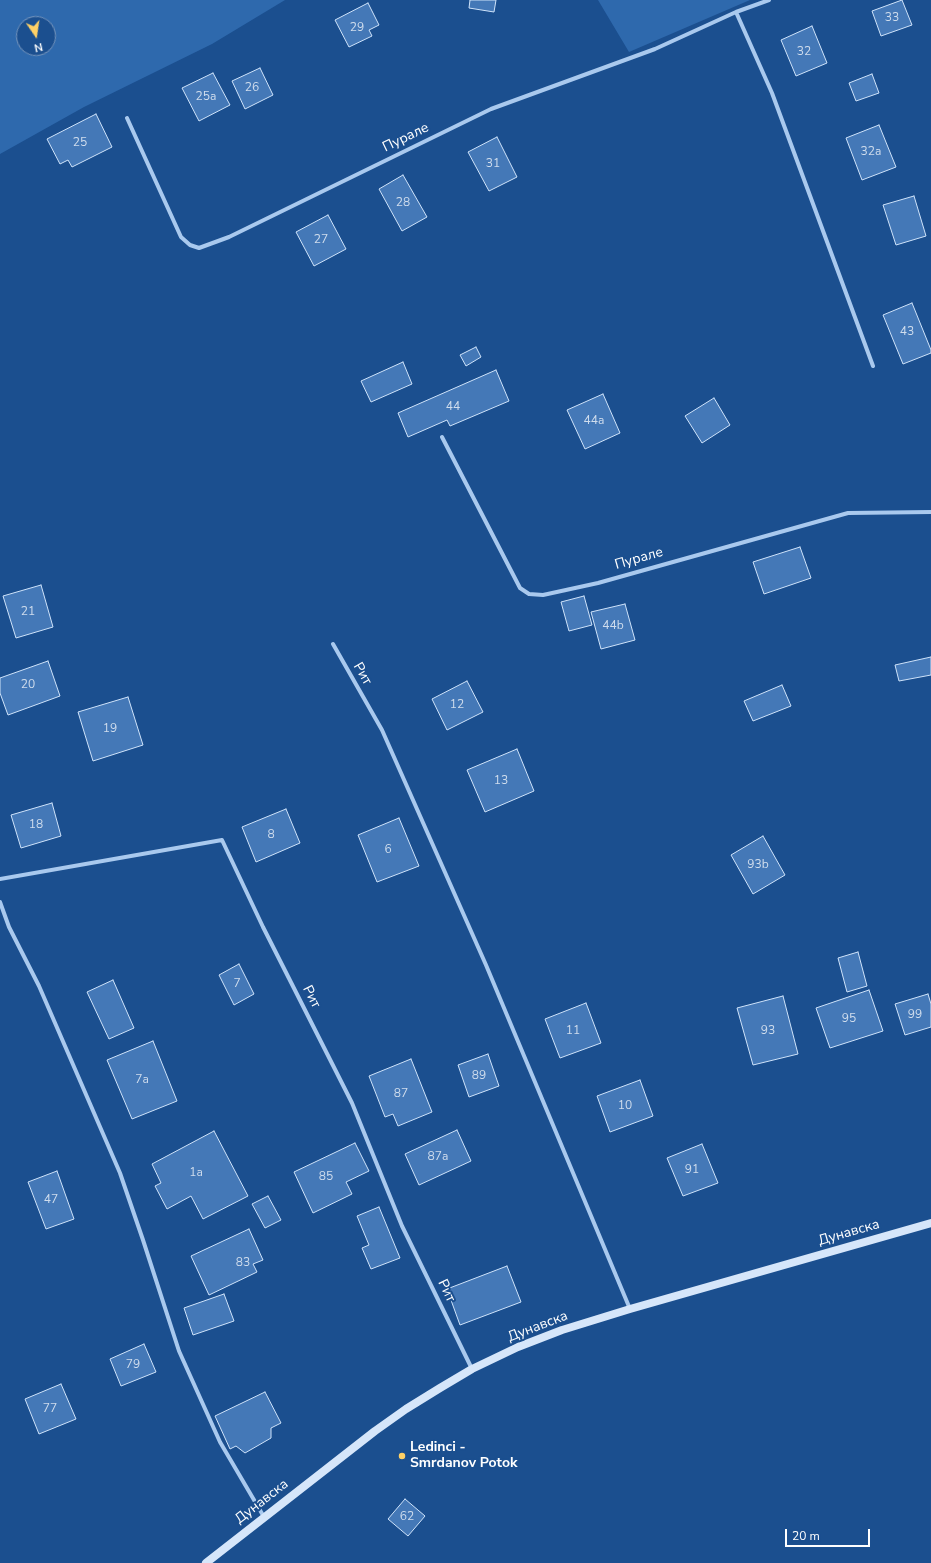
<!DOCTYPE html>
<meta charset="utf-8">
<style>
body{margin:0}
#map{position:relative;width:931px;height:1563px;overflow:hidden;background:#1b4f8f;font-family:"Nunito Sans",sans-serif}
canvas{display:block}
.north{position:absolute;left:16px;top:16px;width:40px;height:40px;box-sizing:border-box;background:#1b4f8f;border:1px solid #7695bc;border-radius:50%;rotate:167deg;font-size:11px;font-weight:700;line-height:16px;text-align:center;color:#fff}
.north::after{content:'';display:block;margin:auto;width:14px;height:18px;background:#ffd166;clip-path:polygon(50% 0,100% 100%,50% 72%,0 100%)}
.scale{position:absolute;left:785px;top:1529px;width:85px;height:18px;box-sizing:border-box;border:2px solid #fff;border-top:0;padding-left:5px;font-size:12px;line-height:14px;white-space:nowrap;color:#fff;-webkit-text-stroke:3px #1b4f8f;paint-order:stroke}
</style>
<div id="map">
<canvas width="931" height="1563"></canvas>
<div class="north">N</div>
<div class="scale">20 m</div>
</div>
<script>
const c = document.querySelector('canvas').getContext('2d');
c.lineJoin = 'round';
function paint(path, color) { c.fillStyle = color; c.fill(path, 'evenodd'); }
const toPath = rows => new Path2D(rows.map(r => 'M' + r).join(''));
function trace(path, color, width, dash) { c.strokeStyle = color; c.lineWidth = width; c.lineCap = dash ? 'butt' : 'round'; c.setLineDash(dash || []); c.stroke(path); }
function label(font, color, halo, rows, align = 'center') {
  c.font = font + ' "Nunito Sans",sans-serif'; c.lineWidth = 4; c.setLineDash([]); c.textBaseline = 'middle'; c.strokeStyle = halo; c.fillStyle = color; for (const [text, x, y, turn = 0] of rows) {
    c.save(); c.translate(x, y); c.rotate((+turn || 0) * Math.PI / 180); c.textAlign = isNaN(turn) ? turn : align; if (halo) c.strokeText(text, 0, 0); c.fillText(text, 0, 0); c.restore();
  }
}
paint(toPath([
 [0,0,285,0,212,44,84,107,0,154],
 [24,24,48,24,48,48,24,48],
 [598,0,750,0,629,52]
]), '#2e69ad');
const building = toPath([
 [470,0,496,0,494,12,469,8,470,0],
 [902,0,912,25,881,36,872,11,902,0],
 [368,3,379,25,369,30,372,36,349,47,335,20,368,3],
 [812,26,827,63,796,76,781,40,812,26],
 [260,68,273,95,245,109,232,81,260,68],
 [213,73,230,105,199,121,182,88,213,73],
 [872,74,879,93,856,101,849,83,872,74],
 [96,114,112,147,72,167,68,160,60,164,47,139,96,114],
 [879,125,896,167,862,180,846,138,879,125],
 [497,137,517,177,489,191,468,152,497,137],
 [403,175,427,217,402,231,379,189,403,175],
 [914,196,926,236,896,245,883,205,914,196],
 [328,215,346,249,314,266,296,232,328,215],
 [912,303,931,350,931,353,903,364,883,315,912,303],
 [476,347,481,357,466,366,460,355,476,347],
 [403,362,412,384,371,402,361,381,403,362],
 [496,370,509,401,450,426,447,420,408,437,398,413,496,370],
 [603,394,620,433,585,449,567,410,603,394],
 [714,398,730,425,702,443,685,416,714,398],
 [800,547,811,578,764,594,753,562,800,547],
 [41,585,53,627,16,638,3,596,41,585],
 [584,596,592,625,569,631,561,602,584,596],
 [625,604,635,640,601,649,591,612,625,604],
 [931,657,931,675,899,681,895,665,931,657],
 [48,661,60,696,8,715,0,693,0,678,48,661],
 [467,681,483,712,447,730,432,699,467,681],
 [782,685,791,706,753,721,744,701,782,685],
 [128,697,143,745,93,761,78,712,128,697],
 [517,749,534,791,485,812,467,770,517,749],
 [52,803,61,836,21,848,11,815,52,803],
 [286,809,300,843,256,862,242,827,286,809],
 [399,818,419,866,377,882,358,835,399,818],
 [763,836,785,875,753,894,731,855,763,836],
 [858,952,867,986,847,992,838,958,858,952],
 [239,964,254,994,234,1005,219,975,239,964],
 [113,980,134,1028,109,1039,87,992,113,980],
 [869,990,883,1031,830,1048,816,1008,869,990],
 [928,994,931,1004,931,1027,905,1035,895,1004,928,994],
 [783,996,798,1054,753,1065,737,1008,783,996],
 [586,1003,601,1043,560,1058,545,1019,586,1003],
 [153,1041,177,1101,132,1119,107,1060,153,1041],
 [488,1054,499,1086,469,1097,458,1065,488,1054],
 [411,1059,432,1112,398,1126,393,1114,385,1117,369,1076,411,1059],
 [640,1080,653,1116,610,1132,597,1096,640,1080],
 [457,1130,471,1161,419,1185,405,1154,457,1130],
 [214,1131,248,1196,203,1219,191,1196,167,1209,155,1186,161,1183,152,1164,214,1131],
 [355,1143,369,1171,346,1182,352,1194,313,1213,294,1172,355,1143],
 [702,1144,718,1183,683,1196,667,1158,702,1144],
 [57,1171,74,1219,46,1229,28,1182,57,1171],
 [268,1196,281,1220,265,1228,252,1204,268,1196],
 [379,1207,400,1258,371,1269,362,1248,369,1245,357,1216,379,1207],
 [249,1229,263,1260,253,1264,257,1272,209,1295,191,1256,249,1229],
 [507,1266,521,1302,460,1325,447,1289,507,1266],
 [224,1294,234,1321,193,1335,184,1308,224,1294],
 [144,1344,156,1372,121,1386,110,1359,144,1344],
 [61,1384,76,1419,39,1434,25,1399,61,1384],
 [265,1392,281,1423,271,1428,271,1438,245,1453,236,1446,230,1449,215,1416,265,1392],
 [405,1499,425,1516,408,1536,388,1519,405,1499]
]);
paint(building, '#4478b7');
trace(building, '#cfe3fa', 1);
trace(toPath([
 [736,12,772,93,873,366],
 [127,118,181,237,190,245,199,248,229,237,491,109,655,49,736,12,769,0],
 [442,437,520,588,529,594,543,595,598,583,848,513,931,512],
 [333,644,382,730,486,965,630,1309],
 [0,879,222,840,263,927,352,1103,402,1226,472,1369],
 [0,902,9,927,39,986,120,1173,143,1240,179,1351,220,1442,264,1517]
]), '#a9c9ee', 4);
trace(toPath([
 [206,1563,375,1431,406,1409,440,1388,472,1369,518,1347,562,1330,630,1309,931,1223]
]), '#d6e6fa', 8);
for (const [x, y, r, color] of [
 [402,1456,4,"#ffd166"]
]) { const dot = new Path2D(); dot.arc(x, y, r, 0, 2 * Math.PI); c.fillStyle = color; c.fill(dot); trace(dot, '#1b4f8f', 1.5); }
label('12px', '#d0dded', null, [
 ["33",892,18],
 ["29",357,28],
 ["32",804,52],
 ["26",252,88],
 ["25a",206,97],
 ["25",80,143],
 ["32a",871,152],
 ["31",493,164],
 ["28",403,203],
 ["27",321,240],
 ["43",907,332],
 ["44",453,407],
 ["44a",594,421],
 ["21",28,612],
 ["44b",613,626],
 ["20",28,685],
 ["12",457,705],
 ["19",110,729],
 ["13",501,781],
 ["18",36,825],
 ["8",271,835],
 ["6",388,850],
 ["93b",758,865],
 ["7",237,984],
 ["99",915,1015],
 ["95",849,1019],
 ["11",573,1031],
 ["93",768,1031],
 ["89",479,1076],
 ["7a",142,1080],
 ["87",401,1094],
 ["10",625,1106],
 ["87a",438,1157],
 ["91",692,1170],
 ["1a",196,1173],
 ["85",326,1177],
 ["47",51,1200],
 ["83",243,1263],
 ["79",133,1365],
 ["77",50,1409],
 ["62",407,1517]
]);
label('14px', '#fff', '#1b4f8f', [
 ["Пурале",406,138,-26],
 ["Пурале",639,559,-16],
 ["Рит",362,674,60],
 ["Рит",311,997,63],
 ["Дунавска",849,1233,-16],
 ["Рит",446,1291,64],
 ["Дунавска",538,1327,-21],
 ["Дунавска",262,1502,-38]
]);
label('bold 14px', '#fff', '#1b4f8f', [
 ["Ledinci -",410,1448],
 ["Smrdanov Potok",410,1464]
], 'left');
</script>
